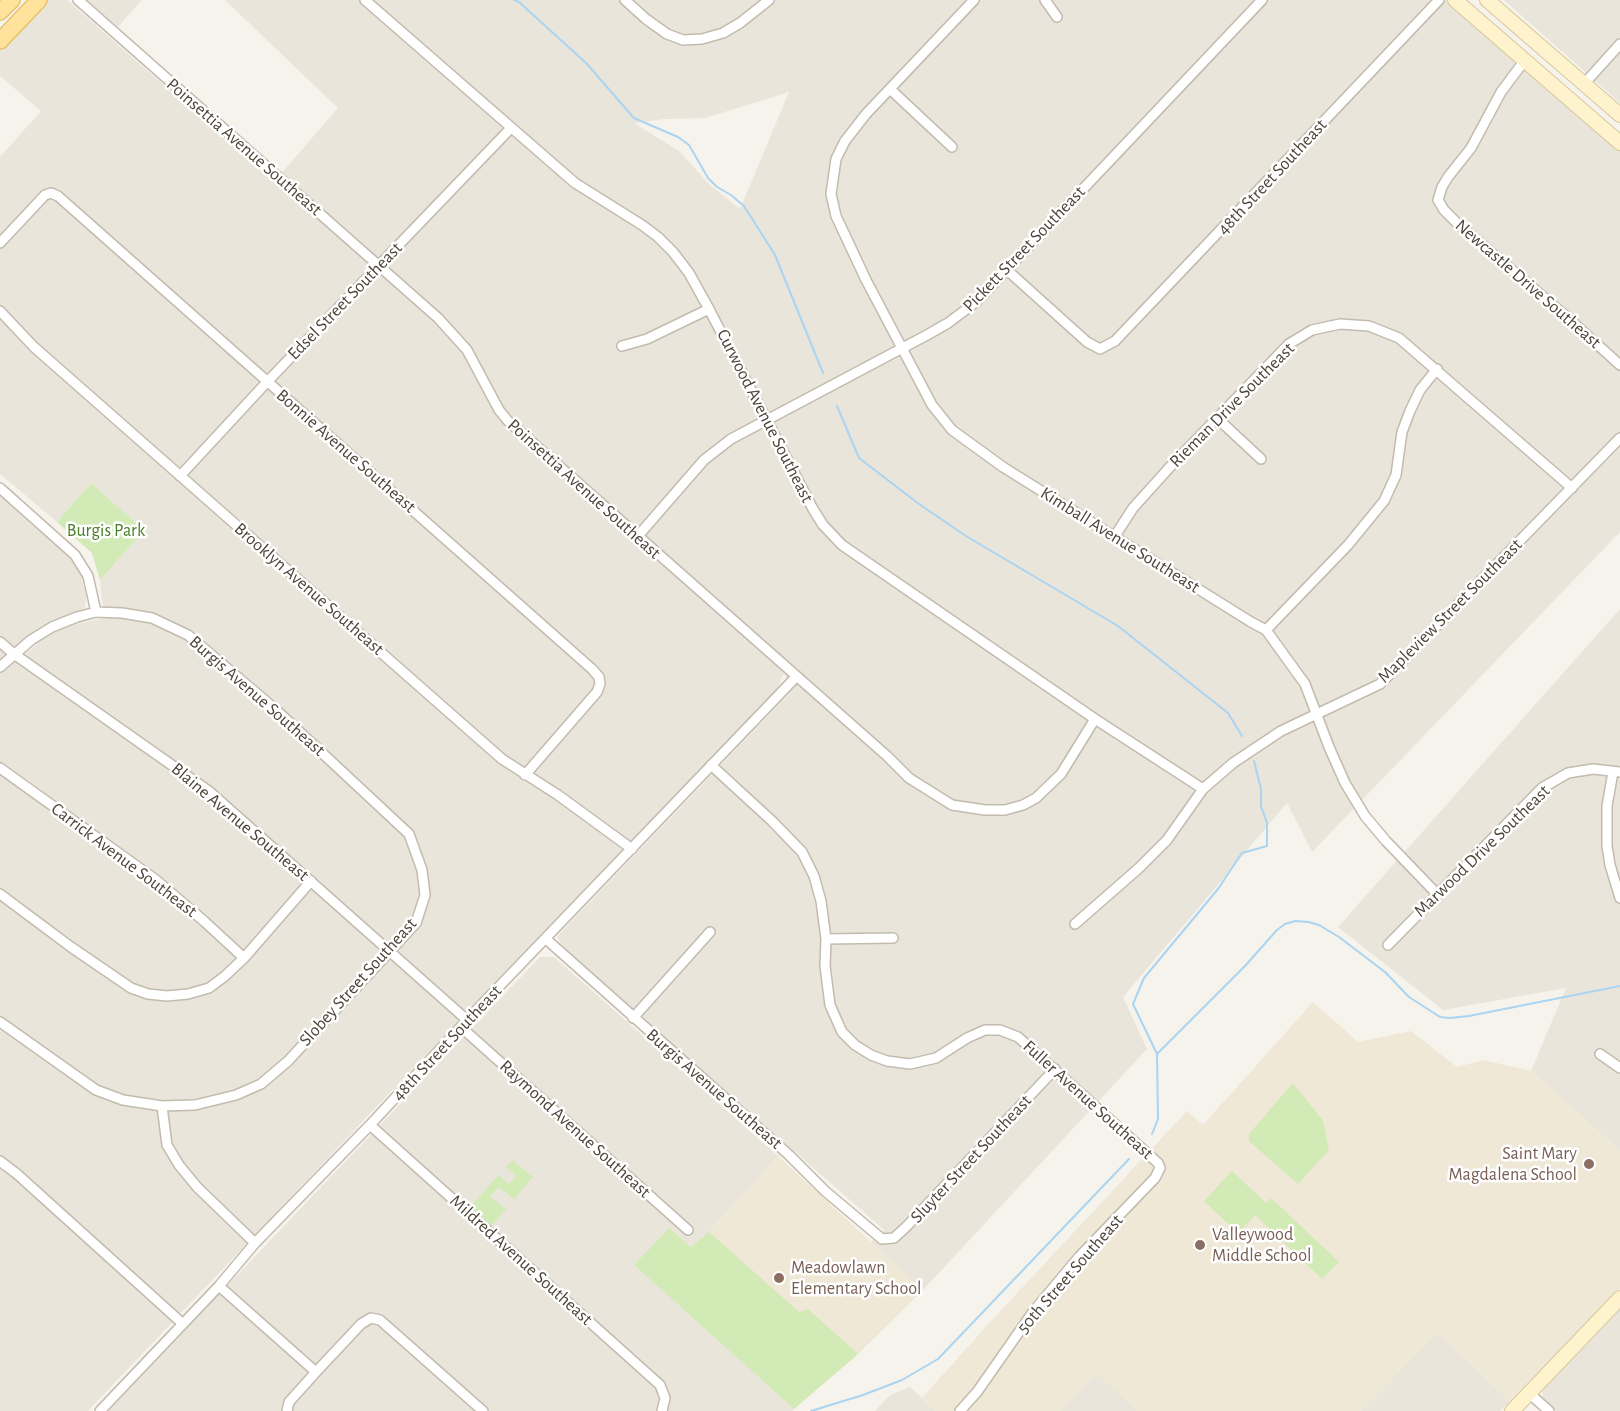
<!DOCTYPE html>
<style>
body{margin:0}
canvas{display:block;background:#f6f3ec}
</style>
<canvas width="1620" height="1411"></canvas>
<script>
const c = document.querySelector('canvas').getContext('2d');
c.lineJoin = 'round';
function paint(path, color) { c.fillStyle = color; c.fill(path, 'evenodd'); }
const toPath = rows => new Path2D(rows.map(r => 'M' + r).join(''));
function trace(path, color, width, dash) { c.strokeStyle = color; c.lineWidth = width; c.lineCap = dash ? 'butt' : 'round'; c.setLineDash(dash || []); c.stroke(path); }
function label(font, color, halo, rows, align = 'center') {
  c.font = font + ' "Alegreya Sans",sans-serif'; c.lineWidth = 5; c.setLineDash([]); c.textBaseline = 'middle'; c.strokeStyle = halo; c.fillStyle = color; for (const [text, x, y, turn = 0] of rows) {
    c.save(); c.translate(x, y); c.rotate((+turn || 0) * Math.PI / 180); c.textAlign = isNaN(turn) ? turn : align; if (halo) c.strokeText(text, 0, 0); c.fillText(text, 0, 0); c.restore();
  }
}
paint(toPath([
 [46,0,67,0,274,182,338,108,225,0,1451,0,1620,148,1620,532,1312,852,1287,803,1123,997,1147,1049,923,1290,871,1242,884,1230,566,951,557,937,563,930,791,692,784,673,777,689,479,1003,464,1011,456,1023,88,1411,0,1411,0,495,65,552,81,574,86,596,85,608,38,628,6,653,16,662,45,637,70,625,104,618,100,580,144,530,91,483,57,522,0,474,0,157,41,111,0,76,0,47],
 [789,92,740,209,711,186,679,151,634,123,665,119,705,118],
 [87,0,142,0,118,27],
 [1504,0,1620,0,1620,103],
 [1620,609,1620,1151,1531,1071,1566,988,1443,1010,1338,927],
 [540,957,554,957,778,1156,709,1232,691,1247,669,1228,634,1265,794,1409,792,1411,108,1411],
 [1620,1307,1620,1411,1556,1411,1544,1401,1542,1389],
 [1437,1332,1510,1401,1500,1411,1361,1411],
 [1097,1373,1138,1411,1060,1411],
 [910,1387,936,1411,875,1411,890,1395]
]), '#eae5da');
paint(toPath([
 [1313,1002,1358,1042,1411,1031,1457,1067,1484,1060,1531,1071,1620,1151,1620,1288,1510,1401,1437,1332,1361,1411,1138,1411,1097,1374,1060,1411,936,1411,922,1398,991,1321,1187,1111,1203,1125],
 [778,1156,923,1290,858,1354,794,1409,634,1265,669,1228,691,1247,709,1232]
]), '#efe8d6');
paint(toPath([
 [91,483,144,530,100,580,92,553,57,522],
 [1293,1083,1323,1121,1329,1150,1298,1184,1249,1141,1249,1134],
 [512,1160,533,1177,514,1199,498,1187,490,1197,506,1209,490,1227,469,1208,499,1175,509,1184,516,1176,506,1167],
 [1232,1171,1266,1203,1271,1198,1339,1262,1322,1279,1255,1215,1238,1233,1204,1201],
 [669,1228,691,1247,709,1232,799,1312,808,1309,858,1354,794,1409,634,1265]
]), '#d2eab5');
trace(toPath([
 [514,0,519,2,586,63,634,118,678,137,689,145,708,178,717,187,731,195,744,206,775,255,823,373],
 [837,406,859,458,919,504,966,536,1118,626,1228,713,1242,736],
 [1157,1054,1245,966,1277,930,1285,924,1295,921,1309,922,1319,925,1339,937,1385,972,1409,997,1440,1017,1450,1018,1469,1016,1620,986],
 [1152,1134,1158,1119,1157,1054,1133,1004,1144,978,1218,889,1242,853,1267,846,1267,823,1261,806,1261,789,1254,761],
 [811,1411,863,1395,902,1380,938,1359,1129,1159]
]), '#a9d4f2', 2);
const minor = toPath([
 [78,0,438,318,467,350,499,410,508,421,887,756,909,778,952,805,985,810,1005,810,1023,805,1036,798,1061,774,1095,719],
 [365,0,575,183,642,225,658,237,673,252,689,273,709,309,813,509,823,525,842,545,1095,719,1203,789],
 [625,0,646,19,667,34,683,40,702,39,723,33,740,23,769,0],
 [974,0,866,114,845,141,836,159,831,194,836,216,866,280,932,405,952,430,1003,467,1251,622,1266,630,1305,684,1329,747,1345,783,1365,816,1386,841,1437,894],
 [1045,0,1057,17],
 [1525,60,1501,92,1471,148,1448,177,1442,187,1438,200,1444,210,1458,224,1568,318,1620,365],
 [1584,84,1620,44],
 [890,89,952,147],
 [0,243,45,195,51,193,58,196,592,669,599,677,600,684,597,692,525,775],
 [1007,270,1087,342,1100,349,1115,341,1439,0],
 [0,311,34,347,502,759,558,795,632,849],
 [622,346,647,339,709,309],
 [1217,418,1261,459],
 [180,476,267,382,511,128],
 [0,488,75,555,88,576,96,612],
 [1115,536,1133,508,1169,468,1289,344,1312,330,1340,324,1369,326,1399,338,1572,488],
 [637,537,704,460,731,439,927,335,948,323,976,302,1262,0],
 [1266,630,1348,545,1384,501,1396,475,1402,432,1410,411,1420,390,1437,369],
 [0,642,14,654,210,792,467,1020],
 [0,667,31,640,52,627,77,617,96,612,122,613,152,618,188,635,275,709,409,834,422,870,425,895,416,923,288,1061,261,1084,236,1095,195,1105,162,1106,123,1100,96,1090,0,1022],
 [711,765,772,821,802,852,814,876,821,901,826,939,825,966,830,1005,842,1032,855,1045,871,1055,887,1061,910,1064,936,1058,967,1038,985,1030,1000,1030,1018,1037,1158,1163,1160,1168,1155,1178,1079,1257,1033,1312,977,1392,960,1411],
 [0,768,156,880,205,922,244,958],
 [1613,772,1607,806,1607,846,1610,865,1620,898],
 [0,894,71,947,131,988,148,994,167,996,188,994,209,988,225,976,244,958,311,881],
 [1075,924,1139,868,1167,840,1203,789,1233,763,1281,731,1380,684,1620,438],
 [546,939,789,1155,825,1191,882,1239,894,1238,907,1226,1055,1069],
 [826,939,893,938],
 [1388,945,1542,788,1568,773,1593,769,1620,772],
 [633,1018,710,932],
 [462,1028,688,1230],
 [1600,1054,1620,1068],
 [162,1106,167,1145,179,1165,197,1187,255,1243],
 [370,1125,660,1385,665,1398,662,1411],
 [0,1161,17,1174,183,1324],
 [219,1286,316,1372],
 [1529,1393,1549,1411],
 [100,1411,219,1286,255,1243,370,1125,467,1020,796,677],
 [287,1411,289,1402,316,1372,361,1324,371,1318,380,1320,483,1411]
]);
const secondary = toPath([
 [1455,0,1620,143],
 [1487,0,1620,115],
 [1512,1411,1620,1298]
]);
const primary = toPath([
 [0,12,12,0],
 [0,41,39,0]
]);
trace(minor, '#c2bbae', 12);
trace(secondary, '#d6c79b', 16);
trace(primary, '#e6c16a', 18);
trace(minor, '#fff', 9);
trace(secondary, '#fff3cd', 14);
trace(primary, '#ffe39c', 15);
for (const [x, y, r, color] of [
 [1589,1164,6,"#8d6e63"],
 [1200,1245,6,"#8d6e63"],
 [779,1278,6,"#8d6e63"]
]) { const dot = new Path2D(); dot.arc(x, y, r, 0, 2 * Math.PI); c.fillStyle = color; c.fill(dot); trace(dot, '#fff', 2); }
label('18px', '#4b4439', '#fff', [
 ["Poinsettia Avenue Southeast",244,147,41],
 ["48th Street Southeast",1272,177,-47],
 ["Pickett Street Southeast",1024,249,-46],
 ["Newcastle Drive Southeast",1528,284,41],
 ["Edsel Street Southeast",345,301,-46],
 ["Rieman Drive Southeast",1232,405,-45],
 ["Curwood Avenue Southeast",765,416,63],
 ["Bonnie Avenue Southeast",346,451,41],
 ["Poinsettia Avenue Southeast",584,489,42],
 ["Kimball Avenue Southeast",1120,540,32],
 ["Brooklyn Avenue Southeast",309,589,41],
 ["Mapleview Street Southeast",1450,611,-45],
 ["Burgis Avenue Southeast",257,696,41],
 ["Blaine Avenue Southeast",240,822,40],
 ["Marwood Drive Southeast",1482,851,-44],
 ["Carrick Avenue Southeast",124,860,37],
 ["Slobey Street Southeast",358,982,-48],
 ["48th Street Southeast",447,1043,-47],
 ["Burgis Avenue Southeast",714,1089,41],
 ["Fuller Avenue Southeast",1088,1100,42],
 ["Raymond Avenue Southeast",575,1129,42],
 ["Sluyter Street Southeast",971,1159,-47],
 ["Mildred Avenue Southeast",521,1260,42],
 ["50th Street Southeast",1070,1274,-49]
]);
label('18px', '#4a7f2a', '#fff', [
 ["Burgis Park",106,531]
]);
label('18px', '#785e54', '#fff', [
 ["Saint Mary",1577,1154,"right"],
 ["Magdalena School",1577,1175,"right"],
 ["Valleywood",1212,1235],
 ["Middle School",1212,1256],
 ["Meadowlawn",791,1268],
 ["Elementary School",791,1289]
], 'left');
</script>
